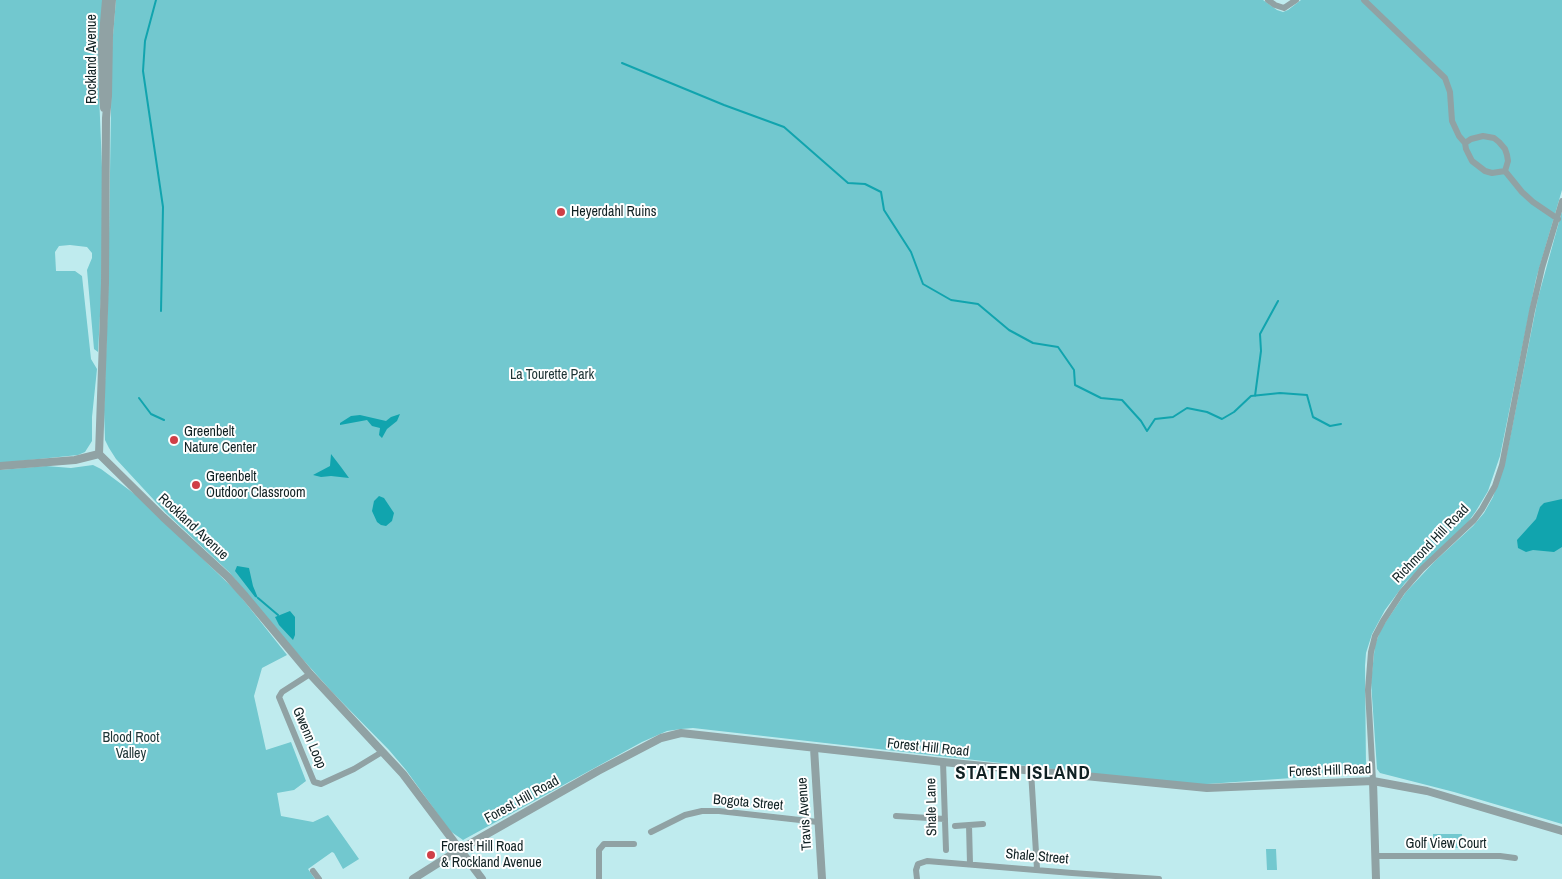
<!DOCTYPE html>
<style>
body{margin:0}
canvas{display:block;background:#bfebee}
</style>
<canvas width="1562" height="879"></canvas>
<script>
const c = document.querySelector('canvas').getContext('2d');
c.lineJoin = 'round';
function paint(path, color) { c.fillStyle = color; c.fill(path, 'evenodd'); }
const toPath = rows => new Path2D(rows.map(r => 'M' + r).join(''));
function trace(path, color, width, dash) { c.strokeStyle = color; c.lineWidth = width; c.lineCap = dash ? 'butt' : 'round'; c.setLineDash(dash || []); c.stroke(path); }
function label(font, color, halo, rows, align = 'center') {
  c.font = font + ' "Archivo Narrow",sans-serif'; c.lineWidth = 4; c.setLineDash([]); c.textBaseline = 'middle'; c.strokeStyle = halo; c.fillStyle = color; for (const [text, x, y, turn = 0] of rows) {
    c.save(); c.translate(x, y); c.rotate((+turn || 0) * Math.PI / 180); c.textAlign = isNaN(turn) ? turn : align; if (halo) c.strokeText(text, 0, 0); c.fillText(text, 0, 0); c.restore();
  }
}
paint(toPath([
 [0,0,103,0,98,69,103,192,101,298,98,352,94,349,87,270,92,258,92,253,87,247,70,245,59,246,55,252,56,271,75,271,82,276,91,359,97,369,92,417,92,441,85,452,78,455,0,463],
 [116,0,1263,0,1277,10,1283,12,1288,10,1301,0,1562,0,1562,190,1536,279,1500,456,1488,491,1476,511,1466,525,1405,583,1385,610,1372,634,1366,653,1365,666,1366,770,1363,773,1207,784,1186,784,693,728,681,729,667,731,642,742,463,840,450,831,406,770,389,750,333,693,289,644,229,572,166,513,116,459,109,448,105,440,104,410,108,299,112,47],
 [1562,211,1562,824,1454,792,1380,773,1377,769,1371,682,1375,645,1381,629,1406,592,1435,561,1473,526,1484,513,1493,497,1506,458,1538,298],
 [93,465,101,469,140,498,237,592,287,655,262,668,254,696,266,750,291,742,306,781,294,790,277,793,281,816,313,822,328,815,359,859,343,869,334,853,332,852,308,869,315,879,0,879,0,470,46,466,71,468],
 [1433,834,1462,834,1461,848,1433,848],
 [1266,849,1276,849,1277,870,1267,870]
]), '#72c8cf');
paint(toPath([
 [400,414,397,421,387,429,382,438,379,435,380,428,372,426,367,420,340,425,340,423,351,416,360,415,386,421,391,417],
 [331,454,341,467,349,478,331,476,321,477,313,475,330,466],
 [379,496,384,498,394,513,392,521,386,526,381,525,377,522,372,511,374,501],
 [1562,499,1562,547,1554,552,1533,550,1526,552,1518,548,1517,540,1536,519,1540,507,1544,503],
 [237,566,249,568,253,586,258,598,255,597,235,571],
 [290,611,295,617,295,635,293,640,279,625,275,617]
]), '#11a4ae');
trace(toPath([
 [156,0,145,41,143,71,163,207,161,311],
 [622,63,724,105,784,127,848,183,865,184,881,192,884,210,911,252,923,284,951,300,978,304,1009,330,1033,343,1058,347,1074,370,1075,385,1101,398,1122,400,1141,421,1147,431,1155,419,1173,417,1187,408,1207,412,1222,419,1234,412,1251,396,1280,393,1307,395,1313,417,1330,426,1341,424],
 [1255,396,1261,351,1260,334,1278,301],
 [139,398,151,414,164,420],
 [258,598,278,615]
]), '#11a4ae', 2);
trace(toPath([
 [1268,0,1275,5,1284,8,1296,0],
 [1364,0,1445,78,1450,92,1452,121,1459,136,1465,143,1466,149,1472,161,1485,171,1492,173,1505,171],
 [1465,143,1471,139,1483,136,1494,138,1499,142,1505,149,1507,155,1508,161,1505,171],
 [1505,171,1522,192,1533,202,1558,219],
 [310,674,282,692,279,697,314,782,321,784,354,769,382,752],
 [943,762,946,850],
 [1031,771,1037,869],
 [1373,781,1368,690,1371,652,1375,636,1383,621,1402,592,1422,569,1474,520,1482,509,1495,486,1502,465,1532,311,1542,268,1562,201],
 [896,816,945,819],
 [969,825,970,864],
 [955,826,983,824],
 [651,832,685,815,702,811,719,811,818,822],
 [1376,856,1500,856,1515,858],
 [313,871,319,879],
 [599,879,599,850,604,844,634,844],
 [917,879,916,870,918,864,927,861,1072,873,1159,879]
]), '#90a2a4', 6);
trace(toPath([
 [112,0,109,36,108,96,106,118,105,283,99,454,163,517,228,577,245,596,310,674,403,774,482,879],
 [104,108,103,96,102,46,106,0],
 [0,466,75,460,99,454],
 [814,748,822,879],
 [1373,781,1376,879],
 [413,879,459,850,598,771,661,738,681,733,943,762,1207,788,1373,781,1427,791,1562,831]
]), '#90a2a4', 8);
for (const [x, y, r, color] of [
 [561,212,5,"#cf3f47"],
 [174,440,5,"#cf3f47"],
 [196,485,5,"#cf3f47"],
 [431,855,5,"#cf3f47"]
]) { const dot = new Path2D(); dot.arc(x, y, r, 0, 2 * Math.PI); c.fillStyle = color; c.fill(dot); trace(dot, '#fff', 2); }
label('14px', '#102123', '#fff', [
 ["Rockland Avenue",92,59,-90],
 ["Rockland Avenue",193,527,43],
 ["Richmond Hill Road",1431,544,-46],
 ["Gwenn Loop",309,738,67],
 ["Forest Hill Road",928,748,6],
 ["Forest Hill Road",1330,771,-2],
 ["Forest Hill Road",522,800,-29],
 ["Bogota Street",748,803,5],
 ["Shale Lane",932,807,-91],
 ["Travis Avenue",805,814,-94],
 ["Golf View Court",1446,844],
 ["Shale Street",1037,857,5]
]);
label('14px', '#102123', '#fff', [
 ["Heyerdahl Ruins",571,212],
 ["Greenbelt",184,432],
 ["Nature Center",184,448],
 ["Greenbelt",206,477],
 ["Outdoor Classroom",206,493],
 ["Forest Hill Road",441,847],
 ["& Rockland Avenue",441,863]
], 'left');
label('14px', '#203637', '#fff', [
 ["La Tourette Park",552,375],
 ["Blood Root",131,738],
 ["Valley",131,754]
]);
c.letterSpacing = '1px';
label('bold 19px', '#102123', '#fff', [
 ["STATEN ISLAND",1023,774]
]);
c.letterSpacing = '0px';
</script>
